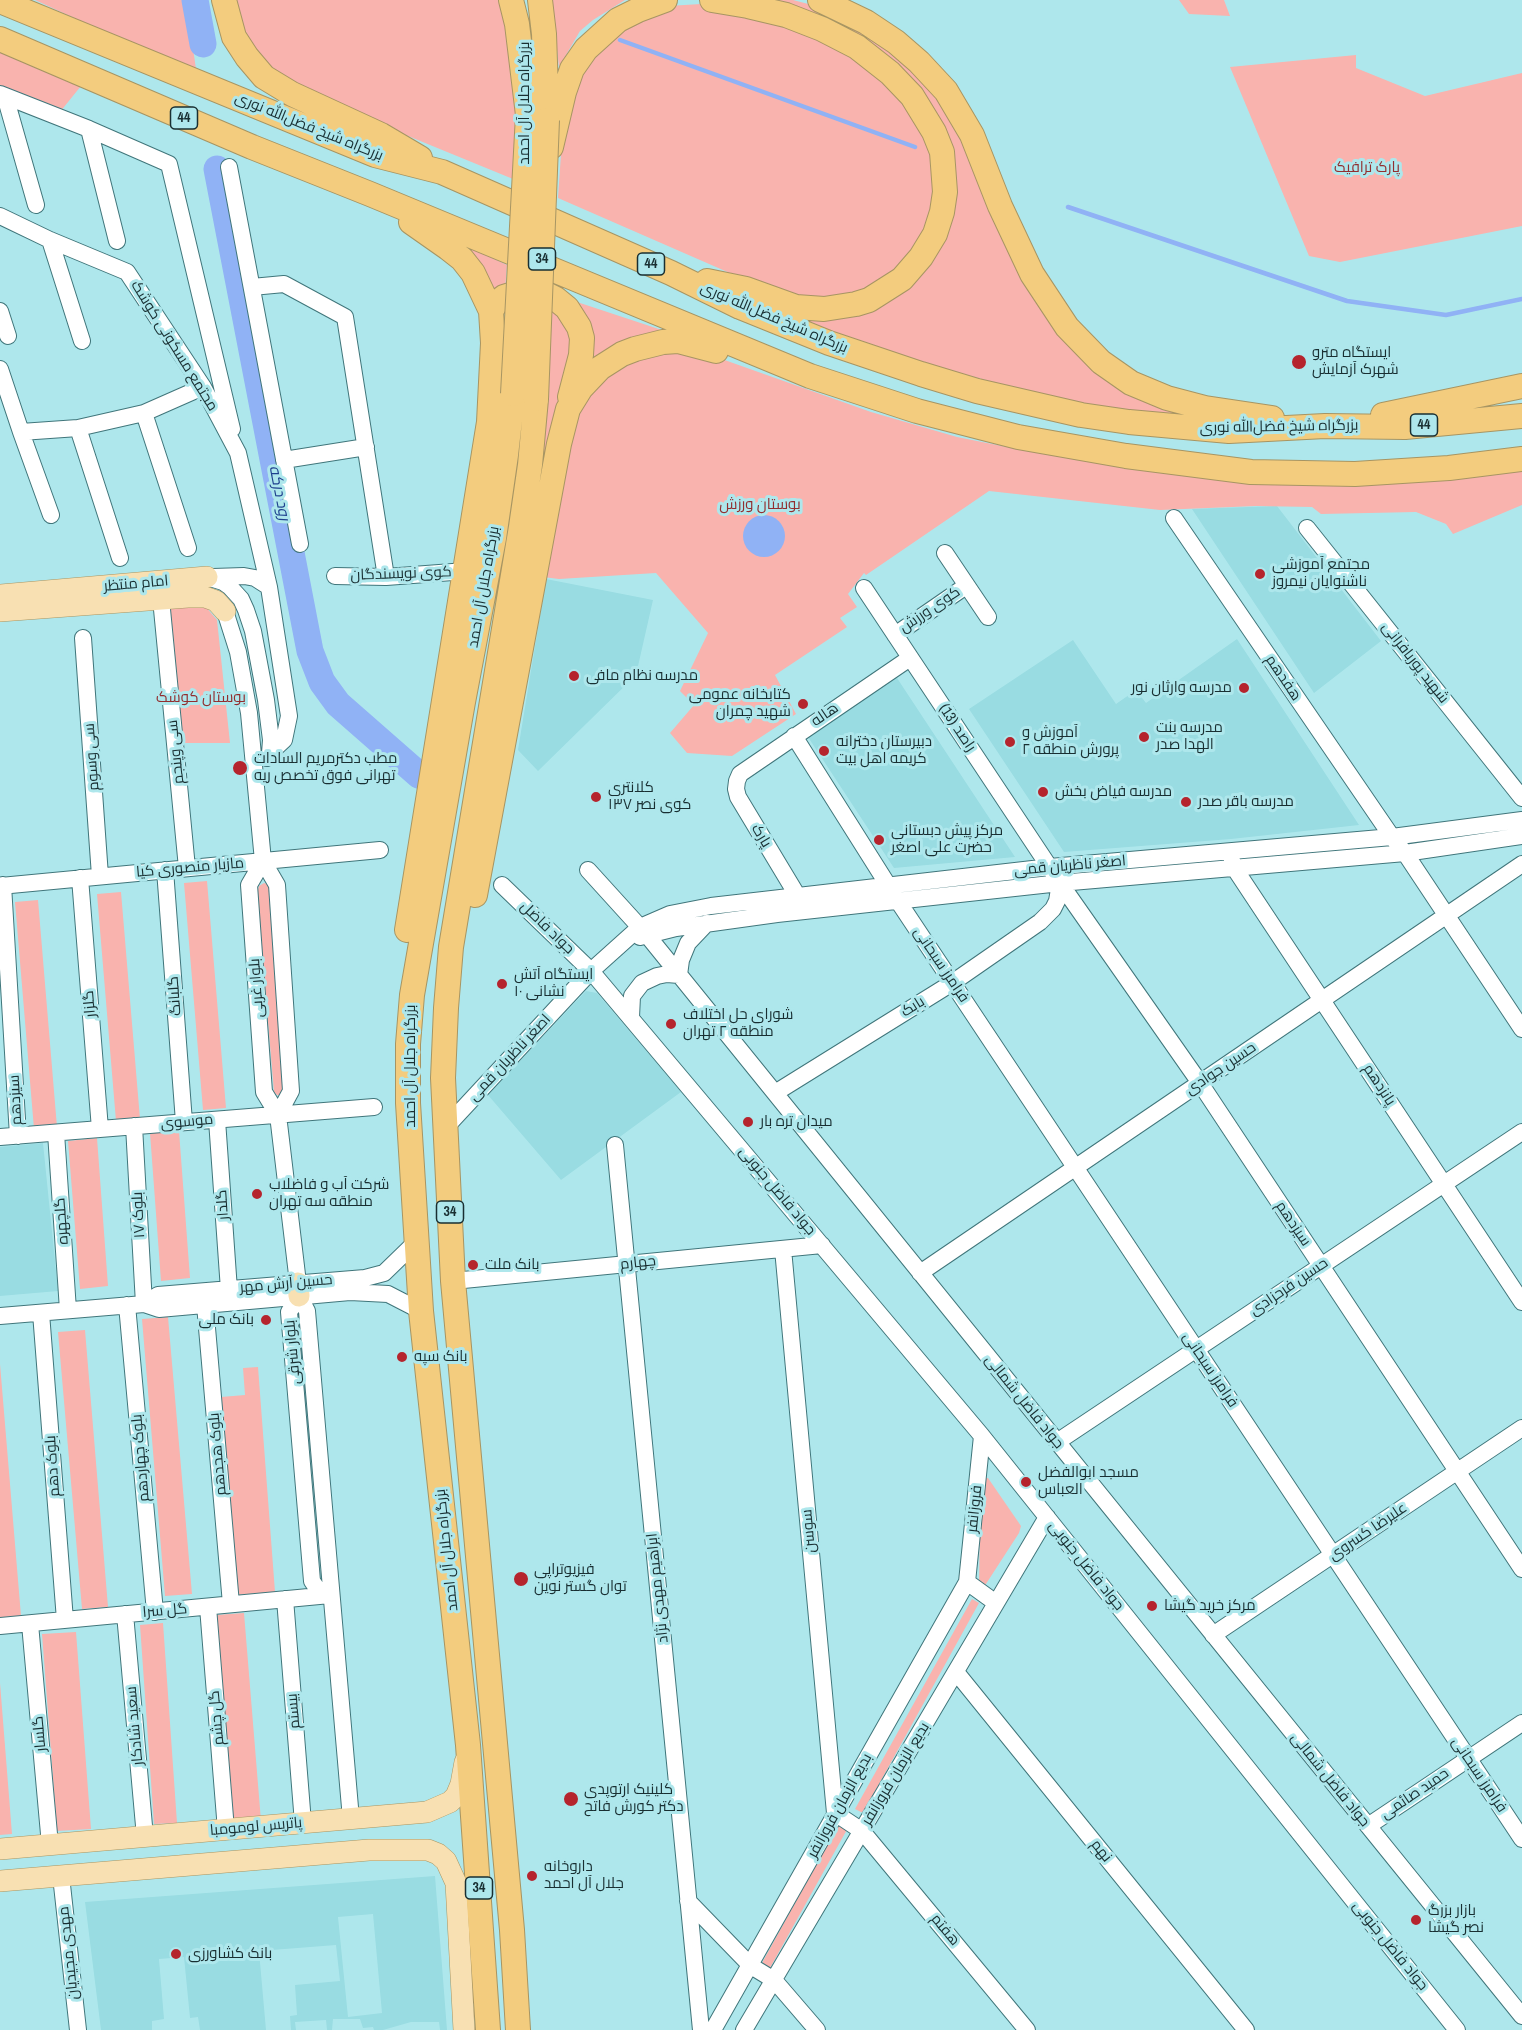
<!DOCTYPE html>
<meta charset="utf-8">
<style>
body{margin:0}
canvas{display:block;background:#aee7ec}
</style>
<canvas width="1522" height="2030"></canvas>
<script>
const c = document.querySelector('canvas').getContext('2d');
c.lineJoin = 'round';
function paint(path, color) { c.fillStyle = color; c.fill(path, 'evenodd'); }
const toPath = rows => new Path2D(rows.map(r => 'M' + r).join(''));
function trace(path, color, width, dash) { c.strokeStyle = color; c.lineWidth = width; c.lineCap = dash ? 'butt' : 'round'; c.setLineDash(dash || []); c.stroke(path); }
function label(font, color, halo, rows, align = 'center') {
  c.font = font + ' "Archivo Narrow",Cairo,sans-serif'; c.lineWidth = 6; c.setLineDash([]); c.textBaseline = 'middle'; c.strokeStyle = halo; c.fillStyle = color; for (const [text, x, y, turn = 0] of rows) {
    c.save(); c.translate(x, y); c.rotate((+turn || 0) * Math.PI / 180); c.textAlign = isNaN(turn) ? turn : align; if (halo) c.strokeText(text, 0, 0); c.fillText(text, 0, 0); c.restore();
  }
}
paint(toPath([
 [1277,506,1381,641,1314,693,1192,509],
 [546,579,653,600,636,675,538,771,518,750],
 [1237,639,1359,825,1231,839,1064,852,969,709,1073,640,1116,704,1136,690,1146,703],
 [894,675,897,678,1015,857,894,868,808,737],
 [586,991,597,993,681,1092,561,1180,488,1095],
 [43,1143,58,1291,0,1296,0,1147],
 [435,1876,447,2030,440,2030,439,2022,411,2022,383,2030,374,2030,373,2027,363,2028,360,2019,333,2019,332,2030,327,2030,326,2020,295,2022,296,2030,291,2030,290,2016,297,2015,295,1985,340,1981,336,1945,259,1951,266,2030,200,2030,198,2017,190,2018,184,1957,159,1959,164,2019,152,2021,152,2030,101,2030,85,1902],
 [373,1914,382,2013,348,2017,338,1917]
]), '#99dce2');
paint(toPath([
 [35,0,186,0,196,69,98,29],
 [232,0,505,0,518,85,513,179,330,104,289,85,247,44],
 [551,0,625,0,593,20,580,31,559,67],
 [771,0,793,0,816,6,890,47,949,110,1075,346,1230,419,1110,409,1038,394,903,358,791,317,820,317,935,249,933,114],
 [1179,0,1224,0,1230,16,1189,14],
 [701,4,764,17,835,45,886,80,928,136,936,199,914,254,874,287,835,302,771,291,558,198,563,124,577,78,617,31,668,6],
 [0,47,85,81,60,112,0,88],
 [1356,55,1356,68,1425,96,1522,73,1522,226,1340,262,1309,256,1230,67],
 [440,233,507,265,505,290,493,294],
 [571,300,689,339,592,365],
 [552,301,577,333,491,748,542,432],
 [702,352,871,412,957,437,1022,450,1134,469,1522,470,1522,505,1453,534,1446,524,1416,512,1321,514,1312,507,1256,506,1160,510,989,491,866,575,864,573,848,594,857,607,840,618,847,627,775,675,796,714,732,756,687,753,670,733,694,705,680,691,708,633,656,573,559,579,543,577,581,396,630,355],
 [205,606,217,620,230,743,181,743,168,608],
 [207,881,226,1108,203,1110,184,883],
 [264,883,269,885,286,1089,281,1096,277,1095,274,1092,257,893,259,886],
 [121,892,140,1119,116,1121,97,894],
 [38,900,57,1127,34,1129,15,902],
 [179,1131,190,1278,161,1281,150,1133],
 [97,1138,108,1286,80,1289,68,1141],
 [168,1317,192,1594,165,1596,142,1319],
 [85,1330,108,1607,82,1609,58,1332],
 [0,1364,21,1616,0,1618],
 [258,1367,275,1592,236,1595,221,1397,245,1395,243,1368],
 [981,1478,988,1478,1021,1526,1019,1533,984,1587,979,1585],
 [972,1599,979,1603,863,1813,855,1809],
 [244,1613,261,1821,232,1824,216,1615],
 [163,1623,177,1823,154,1824,140,1625],
 [76,1632,91,1829,57,1831,42,1634],
 [0,1683,12,1834,0,1835],
 [840,1821,849,1826,770,1968,762,1963]
]), '#f9b3ae');
paint(toPath([
 '743 536a21 21 0 1 1 42 0a21 21 0 1 1-42 0Z'
]), '#90b2f5');
trace(toPath([
 [620,40,915,147],
 [1068,207,1347,301,1446,315,1522,299]
]), '#90b2f5', 4.5);
trace(toPath([
 [195,0,203,44],
 [217,169,310,651,322,682,338,704,419,775]
]), '#90b2f5', 27);
const minor = toPath([
 [0,94,89,129,169,164,232,429],
 [5,96,36,205],
 [89,129,117,241],
 [229,167,300,544],
 [0,216,50,240,127,272,203,387,238,453,269,587,289,716,284,740,270,753],
 [50,240,82,341],
 [252,287,284,284,345,317,386,577],
 [0,311,8,336],
 [0,369,21,432,78,428,144,413,203,387],
 [144,413,188,548],
 [78,428,120,558],
 [21,432,51,515],
 [284,460,366,447],
 [1174,518,1392,837,1405,853,1522,1029],
 [1307,528,1522,798],
 [945,553,988,617],
 [335,576,386,577,466,571],
 [207,577,223,582,230,587,241,599,246,610,253,631,266,700,271,740,270,753,267,758],
 [213,577,244,576,255,578,269,587],
 [864,588,1060,883,1200,1083,1522,1569],
 [161,599,187,868],
 [225,611,238,652,249,713,263,861,277,885,291,1091,278,1115],
 [895,635,966,586],
 [83,638,100,876],
 [794,736,898,901,1522,1839],
 [263,861,249,885,264,1092,278,1115,298,1283],
 [1232,861,1235,869,1522,1302],
 [165,870,184,1122],
 [588,870,647,935,1522,2016],
 [80,878,100,1129],
 [3,885,18,1136],
 [502,885,591,971,982,1436,1457,2030],
 [0,886,380,850],
 [797,895,738,797,736,789,737,781,740,774,910,658],
 [640,937,676,928,777,914,1060,883,1405,853,1522,836],
 [631,1017,632,996,642,983,657,976,667,974,679,975,681,960,688,943,707,923],
 [775,1093,952,983,1040,922,1053,909,1057,901,1060,883],
 [217,1120,229,1290],
 [134,1126,144,1304],
 [446,1127,591,971,640,927,670,914,711,906,1050,867,1392,837,1522,820],
 [56,1133,68,1310],
 [0,1137,374,1107],
 [615,1145,701,2030],
 [783,1249,835,1813,862,1831,1027,2030],
 [920,1273,1522,864],
 [453,1281,822,1245],
 [299,1296,307,1311,351,1819],
 [299,1296,289,1312,312,1581,318,1590,330,1595],
 [144,1304,158,1295,365,1278,384,1273,417,1241],
 [127,1305,155,1612],
 [205,1305,231,1604],
 [41,1313,65,1620],
 [0,1316,144,1304,159,1309,350,1292,388,1294,421,1311],
 [1057,1442,1522,1132],
 [967,1582,996,1603],
 [285,1599,303,1823],
 [208,1607,226,1830],
 [125,1614,145,1837],
 [30,1624,50,1845],
 [0,1626,330,1595],
 [1213,1635,1522,1428],
 [956,1672,1246,2030],
 [1368,1826,1522,1723],
 [61,1876,78,2030],
 [688,1901,751,1966,774,1980,817,2030],
 [713,2030,967,1582,982,1436],
 [744,2030,1047,1517]
]);
const major = toPath([
 [0,595,207,577],
 [0,611,188,597,205,597,216,601,225,611],
 [298,1283,299,1296],
 [0,1849,427,1812,450,1802,456,1796,461,1784,465,1762],
 [0,1881,369,1850,428,1850,438,1854,446,1861,456,1883,464,2030]
]);
const highway = toPath([
 [224,0,234,37,247,57,264,77,292,94,381,135,420,158],
 [511,0,517,24,528,115],
 [540,0,544,34,547,120],
 [820,0,866,22,896,42,919,62,946,91,972,135,1000,206,1032,274,1067,327,1101,362,1131,383,1167,398,1205,408,1272,418],
 [0,1,375,155,442,172,671,273,740,307,829,343,921,374,977,391,1081,415,1129,422,1229,431,1325,426,1405,427,1522,416],
 [0,39,252,147,370,194,810,376,917,411,1018,437,1126,456,1251,472,1355,474,1449,468,1522,459],
 [551,147,564,92,572,69,586,49,618,20,638,10,665,0],
 [707,281,746,289,796,307,824,309,856,304,869,300,902,279,921,257,935,234,942,212,945,192,942,152,934,132,912,96,890,73,857,47,822,29,786,15,748,6,712,0],
 [491,311,496,303,504,297,523,291,540,291,556,299,567,308,579,327,582,338,581,355,570,397],
 [1383,415,1522,386],
 [475,895,559,444,568,409,581,388,600,368,622,354,635,349,663,342,678,341,716,351],
 [407,930,489,422,493,343,491,311,473,273,462,259,448,248,411,222],
 [488,2030,468,1745,421,1311,408,1103,408,1044,412,995,463,702,494,538,506,455,513,394],
 [518,2030,512,1930,453,1281,443,1078,446,1008,451,947,521,527,530,465,536,399]
]);
trace(minor, '#40767b', 18);
trace(major, '#a79563', 22);
trace(highway, '#a79563', 26);
trace(minor, '#fff', 16);
trace(major, '#f8e0b2', 21);
trace(highway, '#f3cc7e', 24);
const highwayBridge = toPath([
 [513,394,528,115],
 [536,399,547,120]
]);
trace(highwayBridge, '#a79563', 26, []);
trace(highwayBridge, '#f3cc7e', 24);
for (const [x, y, r, color] of [
 [1299,362,8,"#b5242d"],
 [1260,574,6,"#b5242d"],
 [574,676,6,"#b5242d"],
 [1244,688,6,"#b5242d"],
 [803,704,6,"#b5242d"],
 [1144,737,6,"#b5242d"],
 [1010,742,6,"#b5242d"],
 [824,751,6,"#b5242d"],
 [240,768,8,"#b5242d"],
 [1043,792,6,"#b5242d"],
 [596,797,6,"#b5242d"],
 [1186,802,6,"#b5242d"],
 [879,840,6,"#b5242d"],
 [502,984,6,"#b5242d"],
 [671,1024,6,"#b5242d"],
 [748,1122,6,"#b5242d"],
 [257,1194,6,"#b5242d"],
 [473,1265,6,"#b5242d"],
 [266,1320,6,"#b5242d"],
 [402,1357,6,"#b5242d"],
 [1026,1482,6,"#b5242d"],
 [521,1579,8,"#b5242d"],
 [1152,1606,6,"#b5242d"],
 [571,1799,8,"#b5242d"],
 [532,1876,6,"#b5242d"],
 [1416,1920,6,"#b5242d"],
 [176,1954,6,"#b5242d"]
]) { const dot = new Path2D(); dot.arc(x, y, r, 0, 2 * Math.PI); c.fillStyle = color; c.fill(dot); trace(dot, '#aee7ec', 2); }
for (const [x, y, w] of [
 [184,118,27],
 [542,259,27],
 [651,264,27],
 [1424,425,27],
 [450,1212,27],
 [479,1888,27]
]) { const box = new Path2D(); box.roundRect(x - w / 2, y - 11, w, 22, 4.5); c.fillStyle = '#aee7ec'; c.fill(box); trace(box, '#192f32', 1.5); }
label('bold 14px', '#192f32', null, [
 ["44",184,118],
 ["34",542,259],
 ["44",651,264],
 ["44",1424,425],
 ["34",450,1212],
 ["34",479,1888]
]);
label('15px', '#192f32', '#aee7ec', [
 ["بزرگراه جلال آل احمد",525,103,-90],
 ["بزرگراه شیخ فضل‌الله نوری",309,127,22],
 ["بزرگراه شیخ فضل‌الله نوری",774,318,23],
 ["مجتمع مسکونی کوشک",174,346,58],
 ["بزرگراه شیخ فضل‌الله نوری",1279,427,-1],
 ["کوی نویسندگان",401,574,-2],
 ["امام منتظر",136,584,-5],
 ["بزرگراه جلال آل احمد",484,587,-80],
 ["کوی ورزش",930,610,-34],
 ["شهید پوربافرانی",1415,663,52],
 ["هفدهم",1283,678,56],
 ["هاله",825,715,-34],
 ["راصد (13)",957,728,56],
 ["سی وپنجم",176,752,-96],
 ["سی وسوم",92,757,-94],
 ["پارک",761,836,59],
 ["اصغر ناظریان قمی",1070,866,-5],
 ["مازیار منصوری کیا",190,868,-5],
 ["جواد فاضل",547,928,44],
 ["فرامرز سبحانی",941,965,56],
 ["بلوار غربی",257,988,-94],
 ["گلبانگ",175,996,-94],
 ["گلزار",90,1004,-95],
 ["بابک",913,1007,-32],
 ["اصغر ناظریان قمی",510,1058,-47],
 ["بزرگراه جلال آل احمد",411,1066,-90],
 ["حسین جوادی",1221,1069,-34],
 ["پانزدهم",1379,1085,57],
 ["سیزدهم",16,1100,-93],
 ["موسوی",187,1122,-5],
 ["جواد فاضل جنوبی",777,1191,50],
 ["گلدار",223,1205,-94],
 ["بلوک ۱۷",139,1215,-93],
 ["گلچهره",62,1221,-94],
 ["سیزدهم",1293,1224,56],
 ["چهارم",638,1263,-6],
 ["حسین آرش مهر",286,1284,-5],
 ["حسین فرحزادی",1289,1287,-34],
 ["بلوار شرقی",293,1352,-95],
 ["فرامرز سبحانی",1210,1370,56],
 ["جواد فاضل شمالی",1024,1402,51],
 ["بلوک هجدهم",218,1454,-95],
 ["بلوک چهاردهم",141,1458,-95],
 ["بلوک دهم",53,1466,-94],
 ["فروزانفر",975,1509,-84],
 ["سوسن",809,1531,-95],
 ["علیرضا کسروی",1368,1532,-34],
 ["بزرگراه جلال آل احمد",447,1550,-96],
 ["جواد فاضل جنوبی",1086,1566,51],
 ["ابراهیم مهدی نژاد",658,1588,-96],
 ["گل سرا",165,1611,-5],
 ["بیستم",294,1711,-95],
 ["گل چشم",217,1718,-95],
 ["سعید شادکار",135,1726,-95],
 ["گلسار",40,1734,-95],
 ["بدیع‌ الزمان فروزانفر",896,1774,-59],
 ["فرامرز سبحانی",1479,1775,56],
 ["جواد فاضل شمالی",1330,1780,51],
 ["حمید صائمی",1415,1794,-34],
 ["بدیع الزمان فروزانفر",840,1806,-61],
 ["پاتریس لومومبا",256,1827,-5],
 ["نهم",1101,1851,51],
 ["هفتم",945,1930,50],
 ["جواد فاضل جنوبی",1390,1946,51],
 ["مهدی مجیدیان",69,1953,-96]
]);
label('15px', '#922e2f', '#aee7ec', [
 ["پارک ترافیک",1367,168],
 ["بوستان ورزش",760,505],
 ["بوستان کوشک",201,698]
]);
label('15px', '#192f32', '#aee7ec', [
 ["ایستگاه مترو",1312,353],
 ["شهرک آزمایش",1312,370],
 ["مجتمع آموزشی",1272,565],
 ["ناشنوایان نیمروز",1272,582],
 ["مدرسه نظام مافی",586,676],
 ["مدرسه وارثان نور",1232,688,"right"],
 ["کتابخانه عمومی",791,695,"right"],
 ["شهید چمران",791,712,"right"],
 ["مدرسه بنت",1156,728],
 ["الهدا صدر",1156,745],
 ["آموزش و",1022,733],
 ["پرورش منطقه ۲",1022,750],
 ["دبیرستان دخترانه",836,742],
 ["کریمه اهل بیت",836,759],
 ["مطب دكترمريم السادات",254,759],
 ["تهرانی فوق تخصص ریه",254,776],
 ["کلانتری",608,788],
 ["۱۳۷ کوی نصر",608,805],
 ["مدرسه فیاض بخش",1055,792],
 ["مدرسه باقر صدر",1198,802],
 ["مرکز پیش دبستانی",891,831],
 ["حضرت علی اصغر",891,848],
 ["ایستگاه آتش",514,975],
 ["نشانی ۱۰",514,992],
 ["شورای حل اختلاف",683,1015],
 ["منطقه ۲ تهران",683,1032],
 ["میدان تره بار",760,1122],
 ["شرکت آب و فاضلاب",269,1185],
 ["منطقه سه تهران",269,1202],
 ["بانک ملت",485,1265],
 ["بانک ملی",254,1320,"right"],
 ["بانک سپه",414,1357],
 ["مسجد ابوالفضل",1038,1473],
 ["العباس",1038,1490],
 ["فیزیوتراپی",534,1570],
 ["توان گستر نوین",534,1587],
 ["مرکز خرید گیشا",1164,1606],
 ["کلینیک ارتوپدی",584,1790],
 ["دکتر کورش فاتح",584,1807],
 ["داروخانه",544,1867],
 ["جلال آل احمد",544,1884],
 ["بازار بزرگ",1428,1911],
 ["نصر گیشا",1428,1928],
 ["بانک کشاورزی",188,1954]
], 'left');
label('italic 16px', '#1f418e', '#aee7ec', [
 ["رود درکه",279,493,79]
]);
</script>
